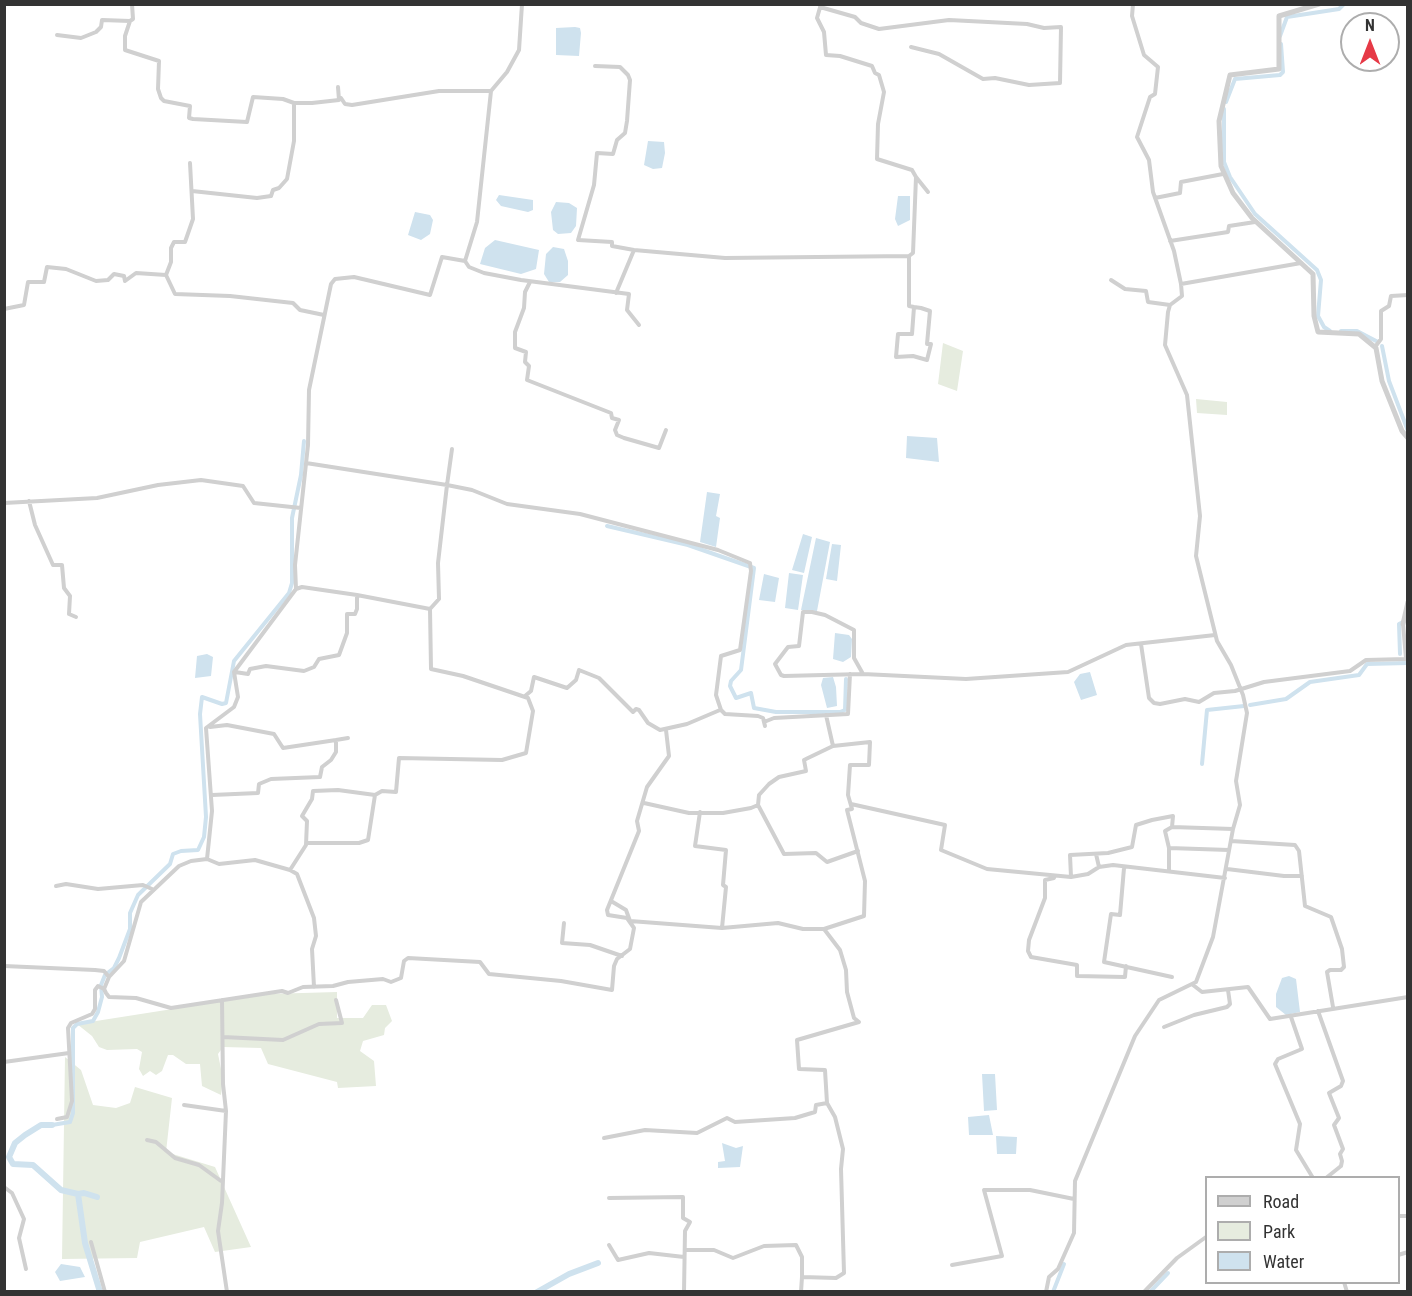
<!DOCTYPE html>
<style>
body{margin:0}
#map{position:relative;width:1412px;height:1296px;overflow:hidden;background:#fff;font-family:"Roboto Condensed",sans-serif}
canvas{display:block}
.frame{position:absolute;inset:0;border:6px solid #333;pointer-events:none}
.legend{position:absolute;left:1205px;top:1176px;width:195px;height:108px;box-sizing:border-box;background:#fff;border:2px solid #adadad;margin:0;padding:8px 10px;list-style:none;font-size:18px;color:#333}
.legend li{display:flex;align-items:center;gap:12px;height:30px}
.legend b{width:30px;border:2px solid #adadad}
.north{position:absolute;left:1340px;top:12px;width:60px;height:60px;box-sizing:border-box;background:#fff;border:2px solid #adadad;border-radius:50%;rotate:0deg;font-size:16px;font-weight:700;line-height:24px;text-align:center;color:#333}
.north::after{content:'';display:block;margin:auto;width:21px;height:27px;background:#e63946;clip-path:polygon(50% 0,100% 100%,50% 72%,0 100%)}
</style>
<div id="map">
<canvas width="1412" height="1296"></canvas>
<div class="frame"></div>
<ul class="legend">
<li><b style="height:8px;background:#d0d0d0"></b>Road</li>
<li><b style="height:16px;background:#e6ecdf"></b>Park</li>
<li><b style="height:16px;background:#cfe2ee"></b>Water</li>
</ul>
<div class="north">N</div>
</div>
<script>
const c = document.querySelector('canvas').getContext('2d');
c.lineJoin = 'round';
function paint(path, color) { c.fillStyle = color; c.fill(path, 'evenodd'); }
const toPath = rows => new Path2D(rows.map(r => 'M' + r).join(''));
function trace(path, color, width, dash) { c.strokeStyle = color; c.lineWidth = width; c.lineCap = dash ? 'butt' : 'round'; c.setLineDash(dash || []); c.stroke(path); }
paint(toPath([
 [943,343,963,351,957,391,938,384],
 [1196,399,1227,402,1227,415,1197,413],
 [337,992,337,1018,363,1018,372,1005,386,1005,392,1021,385,1028,384,1035,363,1041,360,1051,374,1061,376,1086,338,1088,337,1082,268,1064,261,1048,223,1047,218,1054,223,1079,221,1095,202,1086,200,1064,186,1064,173,1055,168,1055,162,1071,156,1075,150,1071,143,1076,139,1069,142,1052,137,1049,107,1050,99,1047,92,1036,77,1024,268,994],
 [65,1057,81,1070,93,1105,116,1108,130,1103,135,1087,172,1098,166,1152,215,1167,251,1247,215,1252,204,1227,140,1242,137,1258,62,1259]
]), '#e6ecdf');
paint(toPath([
 [575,27,580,28,581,33,579,56,556,55,556,28],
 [648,141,664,142,665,153,662,168,653,169,644,165],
 [499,195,533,200,533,210,528,212,501,206,496,200],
 [898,196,910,196,910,220,898,226,895,219],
 [556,202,569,203,577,208,576,226,571,233,558,234,553,230,551,212],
 [415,212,430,215,433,220,430,234,421,240,408,235],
 [495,240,539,250,536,269,521,274,480,264,485,248],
 [553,247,564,249,568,261,568,275,560,282,549,282,544,274,546,254],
 [907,436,937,438,939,462,906,458],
 [707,492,720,494,716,516,720,518,716,547,700,542],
 [803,534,812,537,804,573,792,570],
 [816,538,830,542,817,611,801,610],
 [832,544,841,545,837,581,826,579],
 [789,573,803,575,798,610,785,608],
 [764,574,779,578,775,602,759,600],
 [835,633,849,635,852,639,851,657,843,662,833,659],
 [207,654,213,657,211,676,195,678,197,656],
 [1090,672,1097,695,1081,700,1074,682,1080,674],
 [833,677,836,687,837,706,827,708,821,685,823,678],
 [1289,976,1296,979,1300,1012,1286,1015,1276,1007,1276,994,1282,978],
 [982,1074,995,1074,997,1110,984,1111],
 [989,1115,993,1135,969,1135,968,1117],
 [996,1136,1017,1137,1016,1154,997,1154],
 [722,1143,736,1148,743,1146,740,1167,718,1168,718,1162,725,1161],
 [61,1264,80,1267,85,1277,60,1281,55,1272]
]), '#cfe2ee');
trace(toPath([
 [1280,36,1287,17,1339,9,1344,4],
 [1226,102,1235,79,1280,75,1283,72,1281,44],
 [1224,109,1224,162,1230,177,1255,214,1317,270,1321,280,1318,316,1324,327,1330,331],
 [1341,331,1357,331,1378,342],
 [1382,346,1389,381,1408,431],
 [607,526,688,545,754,568,741,670,731,681,730,686,736,698,751,693,754,708,776,712,840,712,845,710,846,679],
 [1400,654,1399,624,1407,620,1407,613],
 [1250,705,1286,699,1310,682,1359,675,1367,664,1408,663],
 [1202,764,1207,710,1244,706],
 [52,1125,70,1122,73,1113,73,1028,77,1024,93,1021,98,1012,102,997,101,985,105,975,114,968,119,958,130,929,130,913,138,895,170,864,173,854,181,851,198,850,204,837,206,817,200,714,202,697,222,704,226,703,234,661,289,593,292,583,292,518,301,475,304,441],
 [1053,1292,1064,1264],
 [1150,1292,1168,1273]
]), '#cfe2ee', 4);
trace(toPath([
 [52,1125,41,1125,25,1135,15,1143,9,1157,13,1164,33,1165,61,1190,78,1194,85,1243,100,1292],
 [78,1194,84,1193,97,1197],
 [537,1292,569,1274,598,1263]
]), '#cfe2ee', 6);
trace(toPath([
 [522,4,519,50,507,72,491,91,477,222,465,261,442,257,430,295,354,277,335,279,331,284,309,390,308,445,295,565,296,589,234,672,238,697,234,707,206,728,212,811,207,859,191,861,179,866,141,902,124,961,109,977,104,989,106,993,109,997,136,998,171,1008,282,991,288,993,303,987,333,986,348,982,383,979,391,982,401,978,404,961,408,958,480,962,489,974,561,981,612,990,614,966,617,959,630,949,634,928,627,918,608,915,607,910,639,831,637,821,647,787,669,756,666,730],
 [820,7,855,17,861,23,879,29,949,20,1027,24,1044,28,1061,27,1060,83,1029,85,995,78,983,79,939,54,911,47],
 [130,21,125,36,125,50,159,61,158,89,161,98,164,101,190,106,189,118,193,119,247,122,253,97,283,99,294,103,312,103,339,100,338,87],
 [57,35,81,38,96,32,101,27,102,20,130,21,133,19,132,4],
 [595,66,620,67,628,75,630,80,627,121,625,133,617,140,613,154,597,153,594,185,578,240,612,242,612,246,634,250,725,258,909,256,913,253,916,177,912,170,877,159,878,124,884,92,879,75,875,73,872,66,840,56,826,55,824,32,817,18,821,4],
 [341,98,345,104,352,105,439,91,491,91],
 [916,177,928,192],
 [192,191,257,198,271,196,273,190,279,188,287,179,294,141,294,103],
 [1155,198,1180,193,1181,182,1223,174],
 [1170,241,1228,232,1229,226,1255,222],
 [909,256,909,306,914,307,921,308,930,311,927,344,931,344,927,360,913,356,896,357,898,334,912,334,914,307],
 [465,261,469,267,484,273,521,280,629,294,627,310,639,325],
 [166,275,175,294,230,296,293,303,300,310,324,315],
 [1111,280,1125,289,1146,291,1148,302,1170,305],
 [530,282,525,292,524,308,515,332,515,348,526,352,525,362,529,366,527,380,611,413,612,418,619,420,615,430,617,435,624,438,659,448,666,430],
 [1181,284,1301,263],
 [616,293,634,250],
 [4,309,24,305,28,282,44,282,47,267,66,269,96,281,108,280,114,274,124,276,125,281,136,273,166,275,171,262,171,248,174,242,185,242,193,219,190,163],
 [1375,347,1381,339,1381,311,1389,306,1391,296,1408,295],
 [306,463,447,485,452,449],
 [29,501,35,525,53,565,62,565,64,588,70,596,69,614,76,617],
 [4,503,97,498,158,485,201,480,243,486,254,503,301,508],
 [296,589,302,587,357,595,430,609,439,599,438,563,447,485,472,490,507,504,580,514,718,550,750,563,751,571,740,650,721,656,716,695,721,710,725,714,758,716,763,718,765,726],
 [1403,624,1406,658],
 [1141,644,1149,698,1154,703,1160,704,1185,699,1199,702,1214,693,1235,691,1264,682,1350,671,1366,660,1406,659],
 [235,672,248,674,250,669,266,666,304,671,314,667,319,659,339,655,347,633,347,614,355,614,357,609,357,595],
 [863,674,854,658,854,630,825,615,812,612,803,612,799,646,788,647,775,664,781,675,784,676,863,674,966,679,1068,672,1126,645,1215,635],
 [525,696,531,691,534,677,567,688,576,680,579,670,599,678,633,712,636,709,639,710,648,723,660,730,687,724,720,710],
 [826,715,833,746],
 [764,722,774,718,848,714,850,674],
 [210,727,227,725,274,734,283,748,336,740],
 [212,795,258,793,259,784,271,779,320,777,322,767,331,760,336,752,336,740,348,738],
 [851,804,945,825,941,850,987,869,1071,877,1088,874,1099,867,1113,865,1225,878],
 [758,805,784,854,816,853,827,862,858,851],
 [700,812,695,846,726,850,723,885,726,887,722,928],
 [1231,841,1295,845,1299,851,1305,906,1331,917,1342,949,1344,967,1341,970,1330,970,1327,972,1333,1007],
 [306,843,359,843,368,840,375,795],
 [1169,848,1165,831,1172,827,1233,829],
 [1096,854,1099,867],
 [207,859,219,864,255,860,290,870,306,845,307,821,302,816,312,799,313,791,338,790,375,795,382,791,396,792,399,758,502,760,526,753,533,711,528,698,463,676,431,669,430,609],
 [1124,868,1120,915,1111,914,1104,962,1172,977],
 [1227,869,1284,876,1302,876],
 [290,870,297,874,314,918,316,936,312,949,314,987],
 [1169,870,1169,848,1229,850],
 [1071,877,1070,855,1108,853,1132,847,1136,825,1152,820,1173,816,1172,827],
 [1054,878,1045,880,1045,898,1029,940,1028,951,1031,957,1077,965,1077,976,1125,977,1126,966],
 [56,886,66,884,98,889,143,885,152,889],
 [611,901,626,910,630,921,722,928,778,923,803,929,824,929,864,916,865,881,847,810,852,809,848,795,850,765,869,765,870,742,833,746,808,758,804,760,806,771,779,777,769,784,759,795,758,805,751,808,723,813,689,813,644,803],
 [564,923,562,943,590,945,622,956],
 [4,966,95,970,104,971,109,977],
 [1193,985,1202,992,1248,987,1270,1019,1408,997],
 [222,1000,223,1084,226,1111,222,1203,218,1231,227,1292],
 [1318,1011,1343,1081,1341,1086,1329,1093,1339,1118,1334,1125,1343,1149,1340,1154,1342,1161,1341,1166,1326,1178],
 [1291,1017,1302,1049,1278,1059,1275,1064,1300,1124,1296,1150,1313,1178],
 [1164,1027,1194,1015,1227,1007,1230,1004,1228,990],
 [223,1037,283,1040,319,1024,342,1023,336,1000],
 [4,1062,69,1053],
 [184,1105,226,1111],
 [57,1119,67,1117,72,1101,68,1028,71,1023,92,1014,95,1009,95,990,98,986,104,989],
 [604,1138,645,1130,697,1133,727,1118,735,1122,795,1118,815,1112,816,1105,827,1103],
 [147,1140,156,1142,175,1158,199,1165,221,1181],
 [4,1187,12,1193,24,1219,19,1238,26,1269],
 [609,1198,683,1197,683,1218,690,1222,685,1231,684,1292],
 [1398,1216,1408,1216],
 [91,1242,105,1292],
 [609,1245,618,1260,649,1253,684,1257],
 [685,1250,714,1250,733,1258,764,1246,796,1245,802,1257,802,1277,836,1278,844,1273,841,1169,843,1149,835,1117,827,1103,825,1070,799,1069,797,1040,859,1022,854,1018,847,992,846,970,840,950,824,929],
 [1398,1255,1408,1252],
 [952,1265,1002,1256,984,1190,1030,1190,1074,1199],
 [1344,1282,1347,1292],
 [801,1292,802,1277],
 [1046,1292,1049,1277,1058,1269,1074,1233,1075,1181,1135,1036,1159,1000,1196,982,1213,937,1233,829,1240,805,1236,781,1247,713,1243,695,1231,665,1217,641,1196,556,1200,516,1187,395,1165,345,1168,312,1170,305,1182,296,1181,284,1174,251,1153,192,1149,160,1137,137,1150,97,1155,94,1158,67,1144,55,1132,16,1133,4],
 [1144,1292,1177,1258,1206,1237]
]), '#d0d0d0', 4);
trace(toPath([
 [1319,4,1279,16,1279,69,1230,75,1219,121,1221,166,1233,193,1252,218,1313,274,1314,316,1318,332,1359,334,1376,348,1382,381,1402,431,1408,438],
 [1403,624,1408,602]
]), '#d0d0d0', 5);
</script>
